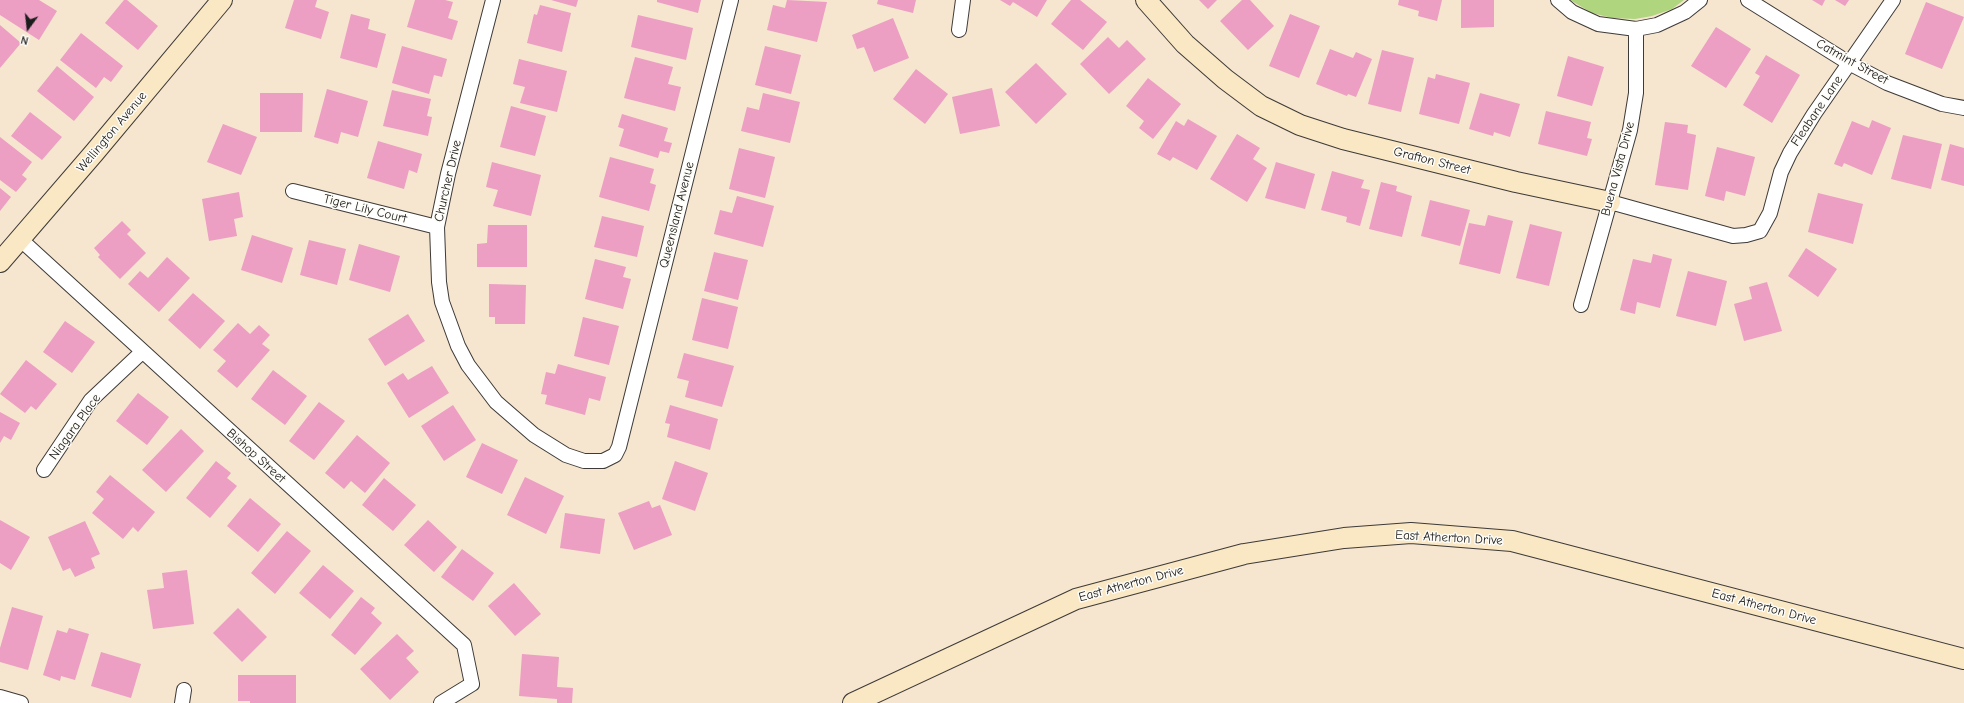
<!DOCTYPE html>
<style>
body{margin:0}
#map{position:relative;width:1964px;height:703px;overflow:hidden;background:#f6e5cf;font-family:"Comic Neue",sans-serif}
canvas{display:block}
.north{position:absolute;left:8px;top:8px;width:40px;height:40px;-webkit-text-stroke:3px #fdfcf7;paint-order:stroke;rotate:195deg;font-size:11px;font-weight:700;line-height:16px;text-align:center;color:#1c1c1c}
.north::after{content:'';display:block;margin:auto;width:14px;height:18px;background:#1c1c1c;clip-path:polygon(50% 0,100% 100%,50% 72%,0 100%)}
</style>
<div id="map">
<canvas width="1964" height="703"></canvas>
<div class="north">N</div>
</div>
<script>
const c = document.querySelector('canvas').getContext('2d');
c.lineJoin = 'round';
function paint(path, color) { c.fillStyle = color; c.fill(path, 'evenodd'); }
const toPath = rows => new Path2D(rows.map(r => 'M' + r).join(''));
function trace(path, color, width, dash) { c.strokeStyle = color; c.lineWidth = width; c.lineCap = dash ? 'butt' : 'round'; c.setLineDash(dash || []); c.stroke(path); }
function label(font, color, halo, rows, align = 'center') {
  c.font = font + ' "Comic Neue",sans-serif'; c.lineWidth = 3; c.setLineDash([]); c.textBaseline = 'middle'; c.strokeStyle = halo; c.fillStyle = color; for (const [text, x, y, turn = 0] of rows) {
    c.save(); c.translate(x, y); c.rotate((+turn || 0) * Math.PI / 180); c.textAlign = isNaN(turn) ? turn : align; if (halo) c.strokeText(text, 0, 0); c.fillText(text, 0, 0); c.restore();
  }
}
paint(toPath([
 [1570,0,1684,0,1672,9,1652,16,1635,19,1612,18,1592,13]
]), '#afd57e');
paint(toPath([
 [0,0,39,0,57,11,39,40,0,15],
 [124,0,127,0,158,26,138,50,105,23],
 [294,0,317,0,315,7,329,12,321,39,285,28],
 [415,0,445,0,453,2,448,18,458,21,452,40,407,27],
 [551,0,578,0,576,7],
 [657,0,701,0,698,13,657,2],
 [787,0,827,2,817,42,767,30,773,5,785,8],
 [878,0,916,0,913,13,877,4],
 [1000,0,1047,0,1037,17,1013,2,1010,6],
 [1071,0,1080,0,1107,22,1083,50,1051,24],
 [1199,0,1217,0,1208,9],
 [1242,0,1250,0,1274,26,1248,50,1220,21],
 [1399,0,1442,0,1437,21,1418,16,1419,11,1398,5],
 [1461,0,1494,0,1494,27,1461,28],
 [1812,0,1825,0,1822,6],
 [1835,0,1849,0,1845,6],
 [1926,2,1964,17,1942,69,1905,54],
 [540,5,571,13,562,52,527,43,534,14,537,15],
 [351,14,370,19,368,29,386,34,377,68,340,58],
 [1290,14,1320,26,1299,78,1269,66],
 [638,15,693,28,686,60,631,47],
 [893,18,909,58,874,72,864,47,857,49,852,35],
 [0,25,21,43,0,68],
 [1716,27,1751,49,1726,88,1691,66],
 [81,33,123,66,111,82,104,77,96,88,60,60],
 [1108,37,1119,48,1127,40,1146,59,1109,94,1080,64],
 [402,46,447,59,442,77,434,75,429,94,392,83],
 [765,46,801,55,791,94,755,85],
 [1330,49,1353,58,1356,52,1372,59,1356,97,1348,94,1347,96,1316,84],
 [1382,50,1414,58,1401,112,1368,104],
 [1766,55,1800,75,1772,123,1743,105,1760,76,1755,73],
 [1568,56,1604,67,1592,106,1557,96],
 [635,57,673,67,668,84,681,87,675,111,624,98],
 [519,59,567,71,557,112,520,103,525,87,513,84],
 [1036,63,1067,94,1036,124,1005,92],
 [57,66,94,97,74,121,37,91],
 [916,69,948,94,925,124,893,99],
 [1436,74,1470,83,1459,124,1419,114,1428,77,1435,79],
 [1148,78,1181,104,1153,139,1139,128,1144,121,1126,106],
 [992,88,1000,126,960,134,952,97],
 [327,89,368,101,358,137,341,132,338,144,314,137],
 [392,90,431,99,427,116,432,117,428,136,383,126],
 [260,93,303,93,302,132,260,132],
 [763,93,800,102,790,143,741,131,747,107,759,110],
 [1480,93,1520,104,1510,137,1494,132,1493,136,1469,129],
 [511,106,546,116,535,156,500,147],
 [1546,111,1591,122,1587,138,1592,139,1587,156,1538,144],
 [30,112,62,137,42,160,11,136],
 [622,114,668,128,664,141,672,143,669,153,660,151,658,158,619,146,624,129,618,127],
 [1188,119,1217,136,1197,170,1173,157,1170,161,1157,154,1176,121,1184,126],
 [1872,120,1891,128,1872,175,1844,163,1842,167,1834,164,1852,121,1869,128],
 [1665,122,1688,125,1687,133,1696,135,1688,190,1655,185],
 [223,124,257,137,241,175,207,162],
 [1237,134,1260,148,1253,159,1267,168,1247,202,1210,179],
 [1903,135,1942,144,1931,189,1891,179],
 [0,137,32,162,22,175,27,179,16,192,0,180],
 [378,141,422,154,417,173,409,170,404,189,367,178],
 [1950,144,1964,148,1964,186,1941,180],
 [1717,147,1755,157,1745,196,1726,191,1724,201,1705,196],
 [739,148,775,157,765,198,729,189],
 [610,157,654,169,650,183,656,185,649,211,599,197],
 [492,162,541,175,531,216,493,206,498,190,486,187],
 [1276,162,1315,174,1305,209,1265,198],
 [1332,171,1364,180,1361,188,1370,190,1360,226,1346,222,1347,217,1321,210],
 [1381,182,1397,186,1396,191,1412,196,1402,237,1369,229],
 [0,188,11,197,0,211],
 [239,192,243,217,234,219,237,236,209,241,202,199],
 [1818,193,1863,204,1853,244,1808,232],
 [737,196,774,206,763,247,714,234,720,210,732,213],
 [1430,200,1470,210,1460,246,1421,236],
 [1488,215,1513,221,1500,274,1459,264,1469,223,1485,226],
 [602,216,644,226,637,257,594,247],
 [122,221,131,230,127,234,146,253,120,279,98,257,100,255,94,248],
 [1530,224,1562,232,1549,286,1516,278],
 [488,225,527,225,527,267,477,267,477,244,487,243],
 [252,235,293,248,282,283,241,270],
 [309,240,346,249,337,285,300,275],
 [359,244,400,256,390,292,349,280],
 [1806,248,1837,269,1818,297,1788,276],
 [714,252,748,260,738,300,704,291],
 [1653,254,1672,259,1660,308,1637,302,1635,314,1620,310,1633,259,1651,263],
 [167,257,190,278,159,312,128,284,140,271,148,278],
 [595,259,626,267,623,277,631,279,623,309,585,299],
 [1688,271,1727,281,1716,326,1676,316],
 [1767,282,1782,331,1744,341,1734,304,1752,299,1749,287],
 [489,284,526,285,525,324,495,324,495,317,489,317],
 [193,293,225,321,200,349,168,320],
 [702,298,738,307,728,349,692,340],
 [408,314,425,341,385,366,368,339],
 [583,317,619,326,609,365,574,356],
 [65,321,95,342,72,373,43,352],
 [238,323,250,334,259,325,270,335,262,344,270,350,237,388,217,371,226,361,213,350],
 [684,353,734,366,722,407,685,397,689,381,677,378],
 [26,360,57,384,36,410,31,406,25,413,0,394],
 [558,364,606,377,600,401,589,398,585,415,545,404,547,395,541,394,546,372,555,374],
 [432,366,449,393,409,418,387,383,403,373,408,380],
 [273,370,307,396,285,425,251,399],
 [138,393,169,417,147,445,116,421],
 [319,402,345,421,314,460,289,441],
 [453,405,476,440,444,461,421,426],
 [670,405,718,419,710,450,667,437,670,424,665,423],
 [0,412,20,423,11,440,4,436,0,443],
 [181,429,204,451,166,492,142,470],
 [357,435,390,463,365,493,351,481,344,489,325,473],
 [482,443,518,460,502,494,466,477],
 [216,461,231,473,227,478,237,486,210,518,186,498],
 [675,461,708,473,695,511,662,499],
 [110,475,155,512,138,532,133,527,123,539,92,513,104,499,96,492],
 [525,477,564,496,546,534,507,515],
 [384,478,416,505,393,531,362,505],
 [250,498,281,524,258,552,227,526],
 [649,501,652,508,660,505,672,535,634,550,618,513],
 [565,513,605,519,600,554,560,548],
 [0,520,30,537,11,570,0,563],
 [428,520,457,547,434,572,404,545],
 [85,521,100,554,91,558,95,568,75,577,70,568,63,571,48,537],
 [287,531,311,551,275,594,251,573],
 [462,549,494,573,473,601,441,577],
 [323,565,354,591,330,619,299,593],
 [187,570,194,624,153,629,147,590,164,588,162,573],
 [514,583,541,614,515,636,488,606],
 [361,597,375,608,371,613,382,623,355,655,331,635],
 [12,607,43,616,28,670,0,662,0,648],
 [238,608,267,637,242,662,213,633],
 [69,628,89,634,75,680,61,676,60,681,43,675,57,630,67,633],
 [397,634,414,651,406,658,419,672,390,700,360,669],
 [101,652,141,664,131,698,91,686],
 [522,654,559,657,557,687,573,688,572,703,557,703,557,699,519,696],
 [238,675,296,675,296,703,250,703,250,701,238,701]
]), '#ec9ec3');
const street = toPath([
 [493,0,448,174,437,227,439,282,442,302,458,346,468,365,496,402,534,435,566,455,584,461,603,461,615,455,619,447,731,0],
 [1558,0,1572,12,1598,24,1636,29,1657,25,1685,12,1700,0],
 [1748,0,1849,63,1887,83,1942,104,1964,108],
 [959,30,963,0],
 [293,191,437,227],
 [1610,202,1733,236,1746,235,1760,231,1770,213,1781,172,1790,153,1814,114,1893,0],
 [20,239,464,645,472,684,441,703],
 [1581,305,1630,130,1636,93,1636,29],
 [44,470,91,400,142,352],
 [0,697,21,703],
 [182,703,184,690]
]);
const secondary = toPath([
 [1146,0,1185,44,1225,79,1261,106,1300,125,1343,139,1516,182,1610,202],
 [0,262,94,153,222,0],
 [853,703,1076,599,1244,554,1344,538,1411,533,1512,541,1964,659]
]);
trace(street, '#3d3a37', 16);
trace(secondary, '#3d3a37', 22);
trace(street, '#fff', 14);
trace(secondary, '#fae7c3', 20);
label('13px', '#1c1c1c', '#fdfcf7', [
 ["Catmint Street",1852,62,29],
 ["Fleabane Lane",1817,111,-56],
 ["Wellington Avenue",112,132,-50],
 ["Grafton Street",1432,161,14],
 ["Buena Vista Drive",1618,169,-75],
 ["Churcher Drive",448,181,-77],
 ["Tiger Lily Court",365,209,14],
 ["Queensland Avenue",677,215,-76],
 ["Niagara Place",75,427,-54],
 ["Bishop Street",256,456,42],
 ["East Atherton Drive",1449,538,3],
 ["East Atherton Drive",1131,584,-15],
 ["East Atherton Drive",1764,607,15]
]);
</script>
